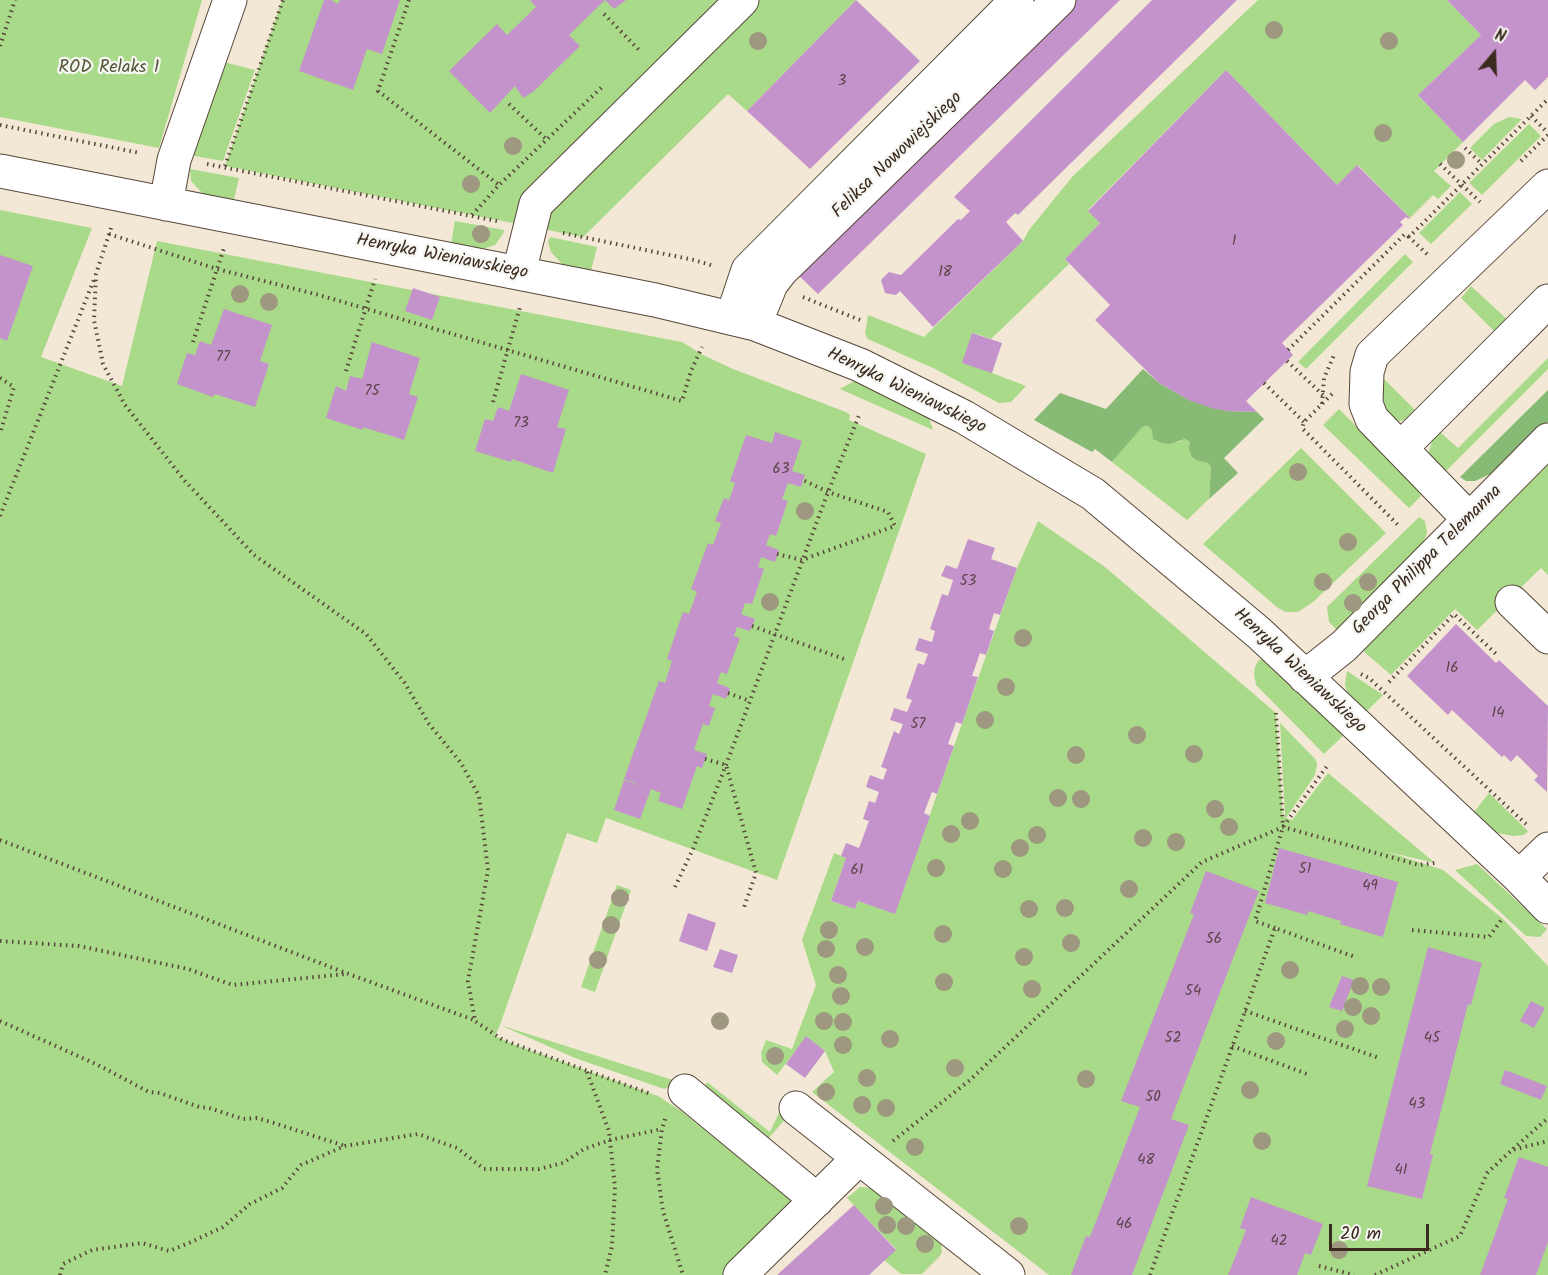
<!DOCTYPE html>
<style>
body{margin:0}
#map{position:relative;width:1548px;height:1275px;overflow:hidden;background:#f3e8d5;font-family:Kalam,sans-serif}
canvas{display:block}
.north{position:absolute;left:1464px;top:24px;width:60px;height:60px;-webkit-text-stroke:4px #f6f6f2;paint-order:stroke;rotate:19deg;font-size:16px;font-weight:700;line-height:24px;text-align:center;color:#3b2a1e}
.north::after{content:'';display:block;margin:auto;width:21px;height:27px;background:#3b2a1e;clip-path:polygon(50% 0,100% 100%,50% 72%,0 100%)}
.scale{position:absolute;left:1329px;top:1224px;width:100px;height:27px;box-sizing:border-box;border:3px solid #3b2a1e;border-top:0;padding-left:8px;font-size:18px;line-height:21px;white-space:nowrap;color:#3b2a1e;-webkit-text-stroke:4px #f6f6f2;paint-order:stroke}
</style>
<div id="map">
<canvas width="1548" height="1275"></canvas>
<div class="north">N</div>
<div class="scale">20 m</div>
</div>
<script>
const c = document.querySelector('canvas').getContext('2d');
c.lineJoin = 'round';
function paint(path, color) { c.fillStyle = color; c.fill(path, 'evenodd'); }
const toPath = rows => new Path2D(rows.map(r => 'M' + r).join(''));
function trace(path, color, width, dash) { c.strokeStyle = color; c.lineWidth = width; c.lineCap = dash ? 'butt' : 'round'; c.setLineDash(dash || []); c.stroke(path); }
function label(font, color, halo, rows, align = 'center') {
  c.font = font + ' Kalam,sans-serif'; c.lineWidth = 4.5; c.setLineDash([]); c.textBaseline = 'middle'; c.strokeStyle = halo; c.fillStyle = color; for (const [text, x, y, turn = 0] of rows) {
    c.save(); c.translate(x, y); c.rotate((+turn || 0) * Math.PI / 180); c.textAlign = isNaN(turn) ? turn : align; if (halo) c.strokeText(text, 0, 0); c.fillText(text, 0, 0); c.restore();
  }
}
paint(toPath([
 [0,0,202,0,159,148,0,117],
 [282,0,856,0,747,111,728,94,583,237,225,166],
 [1258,0,1447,0,1481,35,1418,95,1463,142,1434,171,1451,186,1438,199,1433,195,1410,218,1358,165,1337,185,1226,70,1088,210,1100,223,1065,259,1069,264,991,339,973,333,992,373,1026,386,1011,402,999,403,935,369,868,339,865,334,868,315,924,337,1023,241,1029,230,1072,177],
 [220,61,255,70,223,161,189,155],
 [1509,117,1522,119,1482,160,1470,148,1494,124],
 [1529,124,1541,136,1482,195,1469,183],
 [190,169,239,178,233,203,205,196,191,181],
 [1460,192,1472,204,1431,244,1419,233],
 [0,210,92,228,41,357,122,386,157,241,682,342,703,355,733,369,846,412,850,415,849,420,926,454,777,880,606,818,597,843,567,833,500,1025,679,1082,664,1089,575,1058,500,1025,495,1036,513,1044,658,1096,681,1111,805,1211,740,1275,0,1275],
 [455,221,504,230,503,234,495,245,483,249,451,244],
 [550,237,597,247,591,271,562,264,551,252,548,242],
 [1405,254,1413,262,1306,369,1298,362],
 [1471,286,1510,322,1497,334,1461,298],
 [1548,358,1548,369,1444,473,1428,455,1433,438,1439,431,1458,448],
 [1382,377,1418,413,1408,419,1400,421,1386,416,1377,381],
 [858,379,929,418,933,430,840,389],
 [1339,409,1417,487,1421,496,1409,508,1323,425],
 [1147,426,1178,442,1185,439,1190,442,1198,461,1208,463,1211,467,1209,499,1187,520,1112,462,1137,432,1142,427],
 [1301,448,1386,533,1313,602,1298,612,1286,612,1278,608,1203,544],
 [1548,461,1548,575,1541,568,1477,630,1455,609,1391,675,1361,649],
 [1419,517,1425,521,1427,533,1423,543,1339,632,1329,622,1327,607],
 [1038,521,1105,567,1276,713,1283,817,1285,817,1280,723,1316,760,1317,765,1315,775,1286,818,1292,820,1328,773,1435,863,1388,852,1443,870,1503,919,1548,966,1548,1275,1049,1275,812,1092,834,1072,825,1051,806,1037,777,1075,762,1062,761,1053,766,1040,792,1049,816,985,802,940,834,853,846,858,831,901,855,909,858,901,895,913,1017,568],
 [1264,658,1344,735,1324,754,1256,685,1254,674,1255,667,1258,661],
 [1347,671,1383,695,1362,716,1349,699,1345,684],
 [1489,793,1528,831,1524,835,1513,836,1492,832,1471,816],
 [1477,864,1547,929,1540,937,1526,936,1455,870],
 [617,885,631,890,595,992,581,987],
 [707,1082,770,1132,783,1104,787,1117,768,1139,704,1091],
 [860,1187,873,1188,941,1239,942,1252,940,1256,922,1274,901,1274,884,1260,896,1249,847,1198]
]), '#a9da89');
paint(toPath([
 [1143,369,1159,383,1189,400,1228,411,1257,412,1264,419,1224,458,1238,473,1209,499,1211,467,1208,463,1198,461,1192,457,1189,449,1190,442,1185,439,1169,444,1162,443,1153,439,1152,430,1148,426,1142,427,1112,462,1095,449,1092,452,1034,420,1060,393,1106,409],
 [1548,390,1548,422,1501,469,1475,481,1466,481,1460,477]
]), '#86ba75');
paint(toPath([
 [324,0,332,0,332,1,338,4,340,0,400,0,382,54,367,49,353,90,299,71],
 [530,0,605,0,569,35,580,46,533,92,523,98,515,86,490,113,449,71,497,24,507,35,536,7],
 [605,0,626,0,614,9],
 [856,0,920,61,810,169,747,111],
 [1075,0,1120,0,818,294,795,272],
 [1152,0,1237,0,1018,215,1015,213,1006,222,1023,241,933,327,900,291,896,295,885,293,881,280,889,272,901,275,958,219,961,220,970,211,954,197],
 [1447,0,1548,0,1548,77,1535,90,1525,80,1463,142,1418,95,1481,35],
 [1226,70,1337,185,1357,165,1410,218,1408,219,1406,217,1400,222,1403,225,1282,343,1293,355,1246,401,1257,412,1228,411,1211,408,1189,400,1159,383,1095,320,1110,305,1065,259,1100,223,1088,211],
 [0,255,33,266,7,341,0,338],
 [413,288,440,297,432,320,405,311],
 [224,309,272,325,260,361,269,364,255,407,215,394,213,397,177,384,187,353,195,355,200,341,211,345],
 [972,333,1002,343,992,373,962,363],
 [372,342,420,358,409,394,418,397,404,440,363,427,363,430,326,418,336,386,346,391,350,376,362,379],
 [521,374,569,390,557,427,566,429,553,473,512,459,511,462,475,451,485,419,493,421,498,407,509,411],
 [775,432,802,441,792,471,805,475,801,487,788,483,782,499,788,501,776,536,770,534,766,545,779,550,775,562,761,557,758,567,764,569,752,604,745,603,741,614,755,619,750,631,737,627,734,636,740,638,727,674,721,672,717,683,730,688,726,699,713,694,709,706,715,708,709,726,703,724,694,750,707,754,702,768,697,766,682,809,658,801,661,793,651,789,640,819,614,810,624,780,645,787,624,779,659,681,665,683,672,661,667,659,683,612,689,614,697,592,691,589,708,543,713,545,721,523,715,521,724,498,729,500,735,483,730,481,746,435,772,443],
 [968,539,995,548,991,559,1017,568,1000,615,994,613,989,629,994,631,986,655,980,653,972,676,978,677,962,724,956,722,948,744,954,746,937,794,932,792,924,813,930,816,895,914,858,901,855,909,831,901,846,858,841,856,846,843,859,848,869,821,863,819,869,801,875,803,879,792,866,787,870,775,883,780,887,769,881,767,894,731,899,734,903,724,890,720,894,708,907,712,912,700,906,698,918,663,924,665,928,654,915,650,919,638,932,642,935,631,930,629,942,594,948,596,953,580,941,576,946,565,957,569],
 [1456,624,1496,663,1499,660,1548,706,1547,792,1534,780,1538,776,1517,755,1511,762,1504,755,1502,757,1452,710,1448,715,1407,676],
 [1279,848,1398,882,1383,937,1340,924,1341,921,1308,911,1307,915,1265,903],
 [1206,871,1259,891,1171,1119,1189,1125,1132,1275,1071,1275,1086,1236,1090,1237,1140,1107,1121,1101,1194,914,1190,913],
 [688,913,716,923,707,951,679,941],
 [1428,947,1482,963,1471,1005,1468,1004,1430,1154,1433,1155,1422,1199,1367,1186],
 [720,949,738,955,732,973,713,967],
 [1342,976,1354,980,1342,1011,1329,1007],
 [1531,1001,1545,1008,1534,1028,1520,1021],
 [806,1036,825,1051,805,1078,786,1064],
 [1505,1070,1547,1086,1541,1100,1500,1084],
 [1519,1157,1548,1167,1548,1242,1536,1275,1480,1275,1508,1199,1504,1198],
 [1251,1197,1323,1224,1311,1255,1305,1253,1297,1275,1228,1275,1246,1230,1240,1228],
 [854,1205,896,1250,869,1275,777,1275]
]), '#c493cb');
const minor = toPath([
 [0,171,655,300,755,324,860,365,964,417,1093,494,1259,633,1519,877,1548,907],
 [166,204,174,160,230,0],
 [519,272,536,204,742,0],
 [732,318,748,270,1017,0],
 [755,324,771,284,781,271,1059,0],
 [1401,448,1548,301],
 [1469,519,1372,419,1366,404,1367,372,1372,355,1548,186],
 [1512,602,1548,637],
 [1305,677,1344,646,1548,440],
 [1519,877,1548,849],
 [685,1091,817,1200],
 [796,1108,1008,1275],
 [740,1275,859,1158]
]);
trace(minor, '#574639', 35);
trace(toPath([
 [409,0,378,91,499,185],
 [604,14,640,51],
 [0,46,15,0],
 [509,104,547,140],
 [1531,116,1548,133],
 [0,125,140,153],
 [1465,148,1482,164],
 [1521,161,1548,135],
 [207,164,497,221],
 [1440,164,1480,202],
 [225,166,283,0],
 [472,215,499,185,603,86],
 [111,228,96,274,94,320,103,364,125,405,185,481,254,555,366,634,404,682,429,724,461,763,479,796,488,870,468,981,475,1021,503,1040,651,1094],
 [563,233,694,260,714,266],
 [109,234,217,269,319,295,682,401,691,371,702,347],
 [1427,254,1409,237,1548,99],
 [803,297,860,320],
 [193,342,224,248],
 [1288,350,1405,234,1409,237],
 [1287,361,1323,395],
 [346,371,375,279],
 [0,378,14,387,0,433],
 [1264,383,1304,422],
 [1332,394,1304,422,1302,428,1400,527],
 [493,402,520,307],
 [1322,404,1324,378,1335,353],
 [0,516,95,277],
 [777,554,802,560,895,526,888,512,828,492,803,480],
 [752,626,847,660],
 [1361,674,1369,678,1526,824],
 [1389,682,1454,614,1496,654],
 [728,693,750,701],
 [1276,713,1283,826],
 [705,759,726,765,756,873,743,910],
 [0,840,346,973,474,1020],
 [675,887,693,849,726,765,828,492,860,413],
 [1275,928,1255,921,1283,827,1327,766],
 [1412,930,1489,937,1502,919],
 [0,941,79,946,188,969,233,985,346,974],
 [1245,1011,1379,1058],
 [0,1021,98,1065,149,1092,160,1093,199,1107,209,1108,243,1119,257,1118,274,1123,345,1146],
 [1232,1046,1307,1074],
 [587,1072,609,1131,615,1187,612,1246,605,1275],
 [665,1119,662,1129,657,1169,663,1211,683,1275],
 [893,1141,970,1080,1202,862,1283,827,1419,865,1435,863],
 [1513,1149,1548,1118],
 [1319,1266,1354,1275],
 [60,1275,63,1264,92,1250,142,1243,169,1251,189,1243,223,1227,250,1204,282,1188,301,1165,345,1146,418,1134,457,1148,484,1169,539,1169,563,1163,584,1149,610,1140,662,1129],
 [1150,1275,1275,928,1355,957],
 [1375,1275,1460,1236,1487,1173,1512,1150,1548,1141]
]), '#574639', 4, [1.5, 4.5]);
trace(minor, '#fff', 33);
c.fillStyle = '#9d987f';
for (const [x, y] of [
 [1274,30],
 [758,41],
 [1389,41],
 [1383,133],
 [513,146],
 [1456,160],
 [471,184],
 [481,234],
 [240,294],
 [269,302],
 [1298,472],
 [805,511],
 [1348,542],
 [1323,582],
 [1368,582],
 [770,602],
 [1353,603],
 [1023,638],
 [1006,687],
 [985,720],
 [1137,735],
 [1194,754],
 [1076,755],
 [1058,798],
 [1081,799],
 [1215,809],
 [970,821],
 [1229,827],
 [951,834],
 [1037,835],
 [1143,838],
 [1176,842],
 [1020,848],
 [936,868],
 [1003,869],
 [1129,889],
 [620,898],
 [1065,908],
 [1029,909],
 [611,925],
 [829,930],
 [943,934],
 [1071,943],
 [865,947],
 [826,949],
 [1024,957],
 [598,960],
 [1290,970],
 [838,975],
 [944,982],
 [1360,986],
 [1381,987],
 [1032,989],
 [841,996],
 [1353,1007],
 [1371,1016],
 [720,1021],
 [824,1021],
 [843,1022],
 [1345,1029],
 [890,1039],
 [1276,1041],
 [843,1045],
 [775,1056],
 [955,1068],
 [867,1078],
 [1086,1079],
 [1250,1090],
 [826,1092],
 [862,1105],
 [886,1108],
 [1262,1141],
 [915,1147],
 [884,1206],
 [887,1225],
 [906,1226],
 [1019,1226],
 [925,1244],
 [1339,1250]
]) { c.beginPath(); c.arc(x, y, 9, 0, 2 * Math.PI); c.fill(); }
label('15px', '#5d4449', null, [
 ["3",842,82],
 ["1",1234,242],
 ["18",945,273],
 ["77",223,358],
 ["75",372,392],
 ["73",521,424],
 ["63",781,470],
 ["53",968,582],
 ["16",1452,669],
 ["14",1498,714],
 ["57",918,725],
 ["51",1305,870],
 ["61",857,871],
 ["49",1370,887],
 ["56",1214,940],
 ["54",1193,992],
 ["52",1173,1039],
 ["45",1432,1039],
 ["50",1153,1098],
 ["43",1417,1105],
 ["48",1146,1161],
 ["41",1401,1171],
 ["46",1124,1225],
 ["42",1279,1242]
]);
label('18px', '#565639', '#f6f6f2', [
 ["ROD Relaks 1",109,69]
]);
label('18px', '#3b2a1e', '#f6f6f2', [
 ["Feliksa Nowowiejskiego",898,156,-44],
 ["Henryka Wieniawskiego",442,258,11],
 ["Henryka Wieniawskiego",906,392,26],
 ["Georga Philippa Telemanna",1428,561,-45],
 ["Henryka Wieniawskiego",1299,672,43]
]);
</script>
